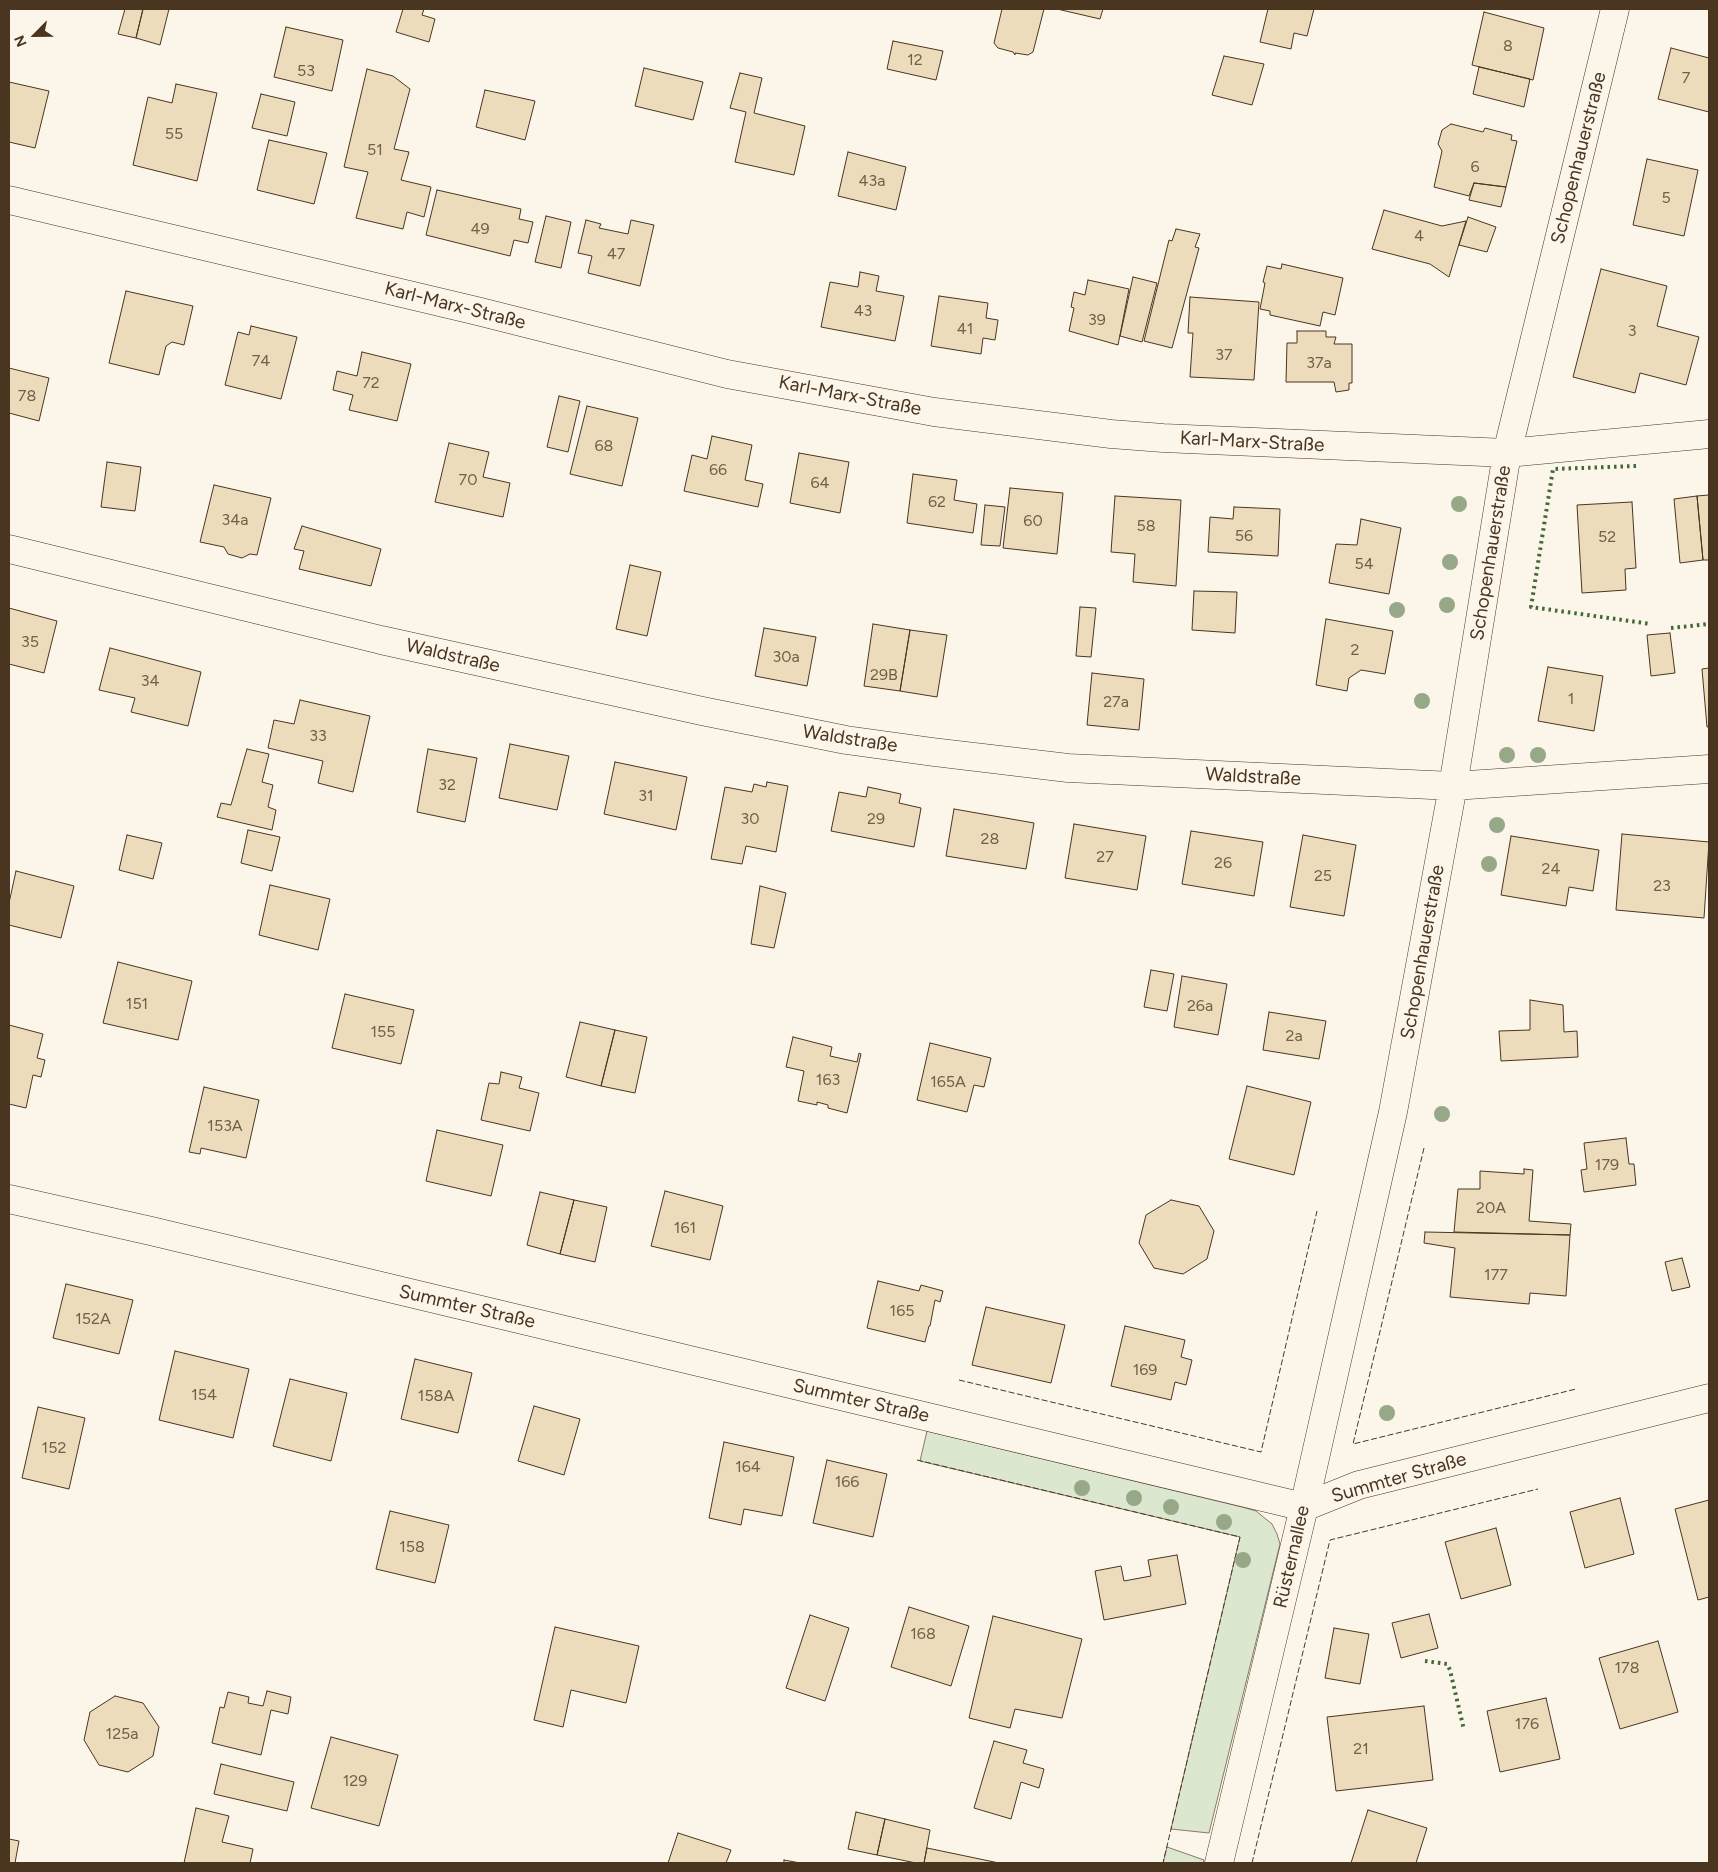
<!DOCTYPE html>
<meta charset="utf-8">
<style>
body{margin:0}
#map{position:relative;width:1718px;height:1872px;overflow:hidden;background:#fbf6e9;font-family:Figtree,sans-serif}
canvas{display:block}
.frame{position:absolute;inset:0;border:10px solid #4a3520;pointer-events:none}
.north{position:absolute;left:10px;top:10px;width:50px;height:50px;-webkit-text-stroke:4px #fbf6e9;paint-order:stroke;rotate:247deg;font-size:14px;font-weight:700;line-height:20px;text-align:center;color:#4a3520}
.north::after{content:'';display:block;margin:auto;width:18px;height:22px;background:#4a3520;clip-path:polygon(50% 0,100% 100%,50% 72%,0 100%)}
</style>
<div id="map">
<canvas width="1718" height="1872"></canvas>
<div class="frame"></div>
<div class="north">N</div>
</div>
<script>
const c = document.querySelector('canvas').getContext('2d');
c.lineJoin = 'round';
function paint(path, color) { c.fillStyle = color; c.fill(path, 'evenodd'); }
const toPath = rows => new Path2D(rows.map(r => 'M' + r).join(''));
function trace(path, color, width, dash) { c.strokeStyle = color; c.lineWidth = width; c.lineCap = dash ? 'butt' : 'round'; c.setLineDash(dash || []); c.stroke(path); }
function label(font, color, halo, rows, align = 'center') {
  c.font = font + ' Figtree,sans-serif'; c.lineWidth = 4; c.setLineDash([]); c.textBaseline = 'middle'; c.strokeStyle = halo; c.fillStyle = color; for (const [text, x, y, turn = 0] of rows) {
    c.save(); c.translate(x, y); c.rotate((+turn || 0) * Math.PI / 180); c.textAlign = isNaN(turn) ? turn : align; if (halo) c.strokeText(text, 0, 0); c.fillText(text, 0, 0); c.restore();
  }
}
const green = toPath([
 [927,1431,1242,1507,1256,1511,1272,1524,1277,1534,1280,1544,1209,1833,1171,1829,1240,1537,920,1461,927,1431],
 [1167,1847,1204,1860,1203,1863,1163,1863,1167,1847]
]);
paint(green, '#dce7d0');
trace(green, '#887966', 1);
const building = toPath([
 [125,9,143,9,136,38,118,34,125,9],
 [143,9,169,9,160,45,136,38,143,9],
 [402,9,424,9,422,15,435,19,429,42,396,32,403,9,402,9],
 [1002,9,1044,9,1033,52,1028,55,1015,53,1015,55,1013,52,998,48,994,43,1002,9],
 [1057,9,1103,9,1100,19,1057,9],
 [1268,9,1314,9,1307,36,1294,33,1291,49,1260,42,1268,9],
 [1484,12,1544,28,1533,80,1472,65,1484,12],
 [286,27,343,40,332,91,274,77,286,27],
 [893,41,943,51,936,80,887,69,893,41],
 [1671,48,1709,58,1709,112,1658,99,1671,48],
 [1224,56,1264,64,1252,105,1212,95,1224,56],
 [1479,67,1530,79,1524,107,1473,94,1479,67],
 [644,68,703,82,693,120,635,106,644,68],
 [367,69,393,76,410,89,394,149,409,152,401,180,431,187,424,217,407,212,403,229,356,218,368,172,344,167,367,69],
 [740,73,762,78,754,113,805,126,794,175,735,162,746,112,730,108,740,73],
 [9,82,49,91,35,148,9,142,9,82],
 [176,84,217,93,197,181,133,165,148,97,172,103,176,84],
 [485,90,535,101,525,140,476,127,485,90],
 [261,94,295,102,287,136,252,128,261,94],
 [1451,124,1483,132,1485,128,1512,135,1511,140,1517,141,1506,187,1474,183,1469,196,1434,187,1442,151,1438,144,1442,130,1451,124],
 [269,140,327,153,314,204,257,190,269,140],
 [848,152,906,167,896,210,838,196,848,152],
 [1647,159,1698,170,1684,236,1633,225,1647,159],
 [1474,183,1506,187,1501,207,1469,200,1474,183],
 [437,190,521,209,519,219,533,222,528,243,514,240,510,256,426,235,437,190],
 [1384,210,1442,226,1466,221,1449,277,1430,264,1372,249,1384,210],
 [546,216,571,222,561,268,535,262,546,216],
 [1468,217,1496,227,1487,252,1459,245,1468,217],
 [586,220,601,224,599,228,628,234,631,220,654,225,640,286,588,273,592,256,578,253,586,220],
 [1176,229,1200,234,1195,247,1199,248,1172,348,1144,341,1169,240,1172,241,1176,229],
 [1282,264,1343,278,1335,315,1323,312,1320,326,1270,315,1270,311,1260,309,1265,283,1263,282,1267,266,1281,269,1282,264],
 [1601,269,1667,286,1657,326,1699,337,1686,385,1640,373,1635,393,1573,377,1601,269],
 [860,272,879,276,876,291,904,296,895,341,821,327,830,282,858,287,860,272],
 [1133,277,1157,283,1142,342,1120,336,1133,277],
 [1088,280,1129,289,1118,345,1069,331,1074,308,1071,307,1074,292,1085,295,1088,280],
 [126,291,193,306,184,345,172,342,166,346,159,375,109,363,126,291],
 [939,296,988,303,986,318,998,320,995,340,983,338,981,354,931,346,939,296],
 [1190,297,1259,302,1254,380,1190,377,1193,333,1188,333,1190,297],
 [251,326,297,337,281,399,225,385,238,332,249,335,251,326],
 [1297,331,1326,331,1326,337,1336,337,1334,344,1352,344,1352,383,1349,383,1349,390,1336,392,1334,382,1286,382,1287,343,1297,343,1297,331],
 [362,352,411,364,397,421,349,410,353,395,333,390,337,371,357,376,362,352],
 [9,368,49,378,39,421,9,413,9,368],
 [559,396,580,401,568,452,547,447,559,396],
 [587,406,638,418,622,486,570,474,587,406],
 [712,436,752,445,745,480,763,484,758,507,684,491,692,455,707,459,712,436],
 [449,443,489,452,483,477,510,483,503,517,435,502,449,443],
 [799,453,849,462,840,513,790,503,799,453],
 [107,462,141,467,135,511,101,507,107,462],
 [913,474,957,480,954,500,977,504,973,533,907,523,913,474],
 [214,485,271,498,257,555,250,554,242,558,228,554,224,547,200,542,214,485],
 [1010,488,1063,493,1057,554,1003,548,1010,488],
 [1709,495,1709,560,1703,560,1697,496,1709,495],
 [1115,496,1181,500,1176,586,1133,582,1135,554,1111,552,1115,496],
 [1697,496,1703,560,1680,563,1674,499,1697,496],
 [1632,502,1636,568,1625,569,1626,590,1582,593,1577,505,1632,502],
 [985,505,1005,507,1000,546,981,545,985,505],
 [1234,507,1280,509,1278,556,1208,552,1210,517,1233,519,1234,507],
 [1361,519,1401,528,1389,594,1329,583,1336,544,1357,545,1361,519],
 [302,526,381,549,371,586,299,569,304,551,294,549,302,526],
 [630,565,661,572,647,636,616,629,630,565],
 [1194,591,1237,592,1235,633,1192,630,1194,591],
 [1080,607,1096,608,1091,657,1076,656,1080,607],
 [9,608,57,621,44,673,9,664,9,608],
 [1326,619,1393,631,1385,674,1361,670,1349,678,1347,691,1316,685,1326,619],
 [873,624,910,630,900,691,864,686,873,624],
 [764,628,816,637,807,686,755,676,764,628],
 [910,630,947,635,937,697,900,691,910,630],
 [1670,633,1675,673,1651,676,1647,635,1670,633],
 [110,648,201,672,188,726,131,712,135,698,99,690,110,648],
 [1548,667,1603,676,1594,731,1538,721,1548,667],
 [1709,668,1709,727,1707,727,1702,669,1709,668],
 [1092,673,1144,679,1139,730,1087,725,1092,673],
 [300,700,370,716,353,792,318,783,323,761,268,748,274,720,294,724,300,700],
 [510,744,569,756,557,810,499,798,510,744],
 [247,749,269,754,262,782,273,785,268,807,276,810,272,830,217,817,221,803,231,805,247,749],
 [428,749,477,758,465,822,417,812,428,749],
 [615,762,687,777,676,830,604,814,615,762],
 [767,782,788,786,776,852,746,846,742,864,711,859,725,787,752,792,754,784,766,787,767,782],
 [868,787,901,794,899,803,921,808,914,847,831,831,839,792,866,797,868,787],
 [954,809,1034,823,1026,869,946,856,954,809],
 [1074,824,1146,836,1137,890,1065,878,1074,824],
 [248,830,280,837,272,871,241,863,248,830],
 [1191,831,1263,842,1254,896,1182,884,1191,831],
 [1622,834,1709,842,1704,918,1616,910,1622,834],
 [127,835,162,843,153,879,119,870,127,835],
 [1303,835,1356,845,1344,916,1290,907,1303,835],
 [1511,836,1599,850,1593,891,1569,887,1566,906,1501,895,1511,836],
 [16,871,74,886,61,938,9,925,9,903,16,871],
 [270,885,330,899,318,950,259,935,270,885],
 [760,886,786,893,774,948,751,944,760,886],
 [118,962,192,981,178,1040,103,1023,118,962],
 [1151,970,1174,974,1167,1011,1144,1007,1151,970],
 [1182,976,1227,984,1218,1035,1174,1027,1182,976],
 [345,994,414,1010,401,1064,332,1048,345,994],
 [1530,1000,1563,1005,1564,1032,1577,1031,1578,1057,1501,1061,1499,1031,1530,1030,1530,1000],
 [1269,1012,1326,1021,1319,1059,1263,1050,1269,1012],
 [580,1022,615,1030,601,1086,566,1077,580,1022],
 [9,1025,43,1034,37,1058,45,1060,41,1077,33,1075,26,1108,9,1104,9,1025],
 [615,1030,647,1037,635,1093,601,1086,615,1030],
 [793,1037,832,1047,830,1056,857,1062,859,1053,861,1054,847,1113,828,1108,828,1105,817,1102,817,1105,798,1101,804,1071,786,1067,793,1037],
 [930,1043,991,1058,984,1087,974,1085,967,1112,917,1100,930,1043],
 [501,1072,522,1077,519,1088,539,1093,530,1131,481,1120,489,1083,499,1084,501,1072],
 [1247,1086,1311,1102,1294,1175,1229,1159,1247,1086],
 [204,1087,259,1100,246,1158,201,1148,200,1154,189,1152,204,1087],
 [437,1130,503,1145,491,1196,426,1181,437,1130],
 [1626,1138,1629,1164,1634,1164,1636,1185,1584,1192,1581,1170,1587,1169,1584,1143,1626,1138],
 [1524,1169,1533,1170,1529,1221,1571,1224,1570,1235,1454,1232,1458,1189,1480,1189,1480,1171,1524,1174,1524,1169],
 [665,1191,723,1206,710,1260,651,1246,665,1191],
 [540,1192,574,1200,560,1254,527,1245,540,1192],
 [574,1200,607,1207,595,1262,560,1254,574,1200],
 [1171,1200,1199,1206,1214,1231,1207,1259,1183,1274,1154,1268,1139,1243,1146,1215,1171,1200],
 [1425,1232,1570,1235,1566,1296,1530,1293,1529,1304,1450,1297,1455,1248,1424,1243,1425,1232],
 [1682,1258,1690,1287,1672,1291,1665,1262,1682,1258],
 [878,1281,919,1291,921,1285,943,1291,940,1302,935,1300,930,1326,929,1326,925,1342,867,1328,878,1281],
 [66,1284,133,1300,119,1354,53,1338,66,1284],
 [986,1307,1065,1325,1051,1383,972,1365,986,1307],
 [1125,1326,1185,1340,1181,1357,1192,1360,1186,1385,1175,1382,1171,1400,1111,1386,1125,1326],
 [175,1351,249,1369,233,1438,159,1420,175,1351],
 [415,1359,472,1373,458,1433,401,1419,415,1359],
 [290,1379,347,1393,331,1461,273,1446,290,1379],
 [534,1406,580,1419,564,1475,518,1461,534,1406],
 [38,1407,85,1418,69,1489,22,1478,38,1407],
 [724,1442,794,1457,782,1516,744,1509,741,1525,709,1518,724,1442],
 [827,1460,887,1474,873,1537,813,1523,827,1460],
 [1620,1498,1634,1554,1585,1568,1570,1512,1620,1498],
 [1709,1500,1709,1597,1698,1600,1675,1509,1709,1500],
 [390,1511,449,1525,435,1583,376,1569,390,1511],
 [1496,1528,1511,1585,1461,1599,1445,1542,1496,1528],
 [1177,1555,1186,1604,1104,1620,1095,1571,1121,1566,1124,1581,1151,1576,1148,1560,1177,1555],
 [909,1607,969,1626,951,1686,891,1667,909,1607],
 [1429,1614,1438,1648,1401,1658,1392,1623,1429,1614],
 [810,1615,849,1628,825,1701,786,1688,810,1615],
 [993,1616,1082,1639,1062,1718,1015,1709,1010,1728,969,1718,993,1616],
 [555,1627,639,1646,626,1703,571,1690,563,1727,534,1720,555,1627],
 [1334,1628,1369,1634,1360,1684,1325,1678,1334,1628],
 [1658,1641,1678,1712,1620,1729,1599,1658,1658,1641],
 [267,1691,291,1697,288,1714,271,1710,261,1755,212,1743,220,1707,224,1708,228,1692,249,1697,248,1703,263,1706,267,1691],
 [115,1696,143,1703,159,1727,153,1756,128,1772,99,1765,84,1740,90,1712,115,1696],
 [1546,1698,1560,1759,1500,1772,1487,1711,1546,1698],
 [1424,1706,1433,1780,1336,1791,1327,1717,1424,1706],
 [331,1737,398,1755,379,1826,311,1808,331,1737],
 [994,1741,1027,1750,1023,1763,1044,1769,1039,1788,1021,1782,1011,1819,974,1808,994,1741],
 [221,1764,294,1782,287,1811,214,1794,221,1764],
 [196,1808,229,1816,222,1842,253,1849,250,1863,184,1863,196,1808],
 [1368,1810,1427,1828,1416,1863,1351,1863,1368,1810],
 [856,1812,885,1819,877,1855,848,1849,856,1812],
 [885,1819,930,1830,924,1863,916,1863,877,1855,885,1819],
 [678,1833,731,1850,726,1863,668,1863,678,1833],
 [9,1839,19,1841,15,1863,9,1863,9,1839],
 [927,1848,999,1863,924,1863,927,1848],
 [784,1860,800,1863,784,1863,784,1860]
]);
paint(building, '#ecdcbc');
trace(building, '#4a3520', 1);
const minor = toPath([
 [9,200,477,311,727,374,934,412,1111,434,1163,438,1507,453,1709,434],
 [9,549,381,640,702,711,846,740,933,752,1068,768,1453,786,1709,769],
 [9,1199,151,1231,1304,1507,1359,1485,1709,1398],
 [1219,1863,1304,1507,1393,1112,1453,786,1507,453,1615,9]
]);
trace(minor, '#4a3520', 29);
trace(minor, '#fbf6e9', 28);
trace(toPath([
 [1636,466,1553,469,1531,607,1651,624],
 [1671,628,1709,624],
 [1425,1661,1447,1664,1450,1670,1464,1730]
]), '#436837', 4, [2.5, 4]);
trace(toPath([
 [1424,1148,1353,1444,1576,1389],
 [959,1380,1261,1452,1317,1211],
 [917,1460,1240,1537,1163,1863],
 [1252,1863,1330,1540,1538,1489]
]), '#4a3520', 1, [6, 2.5]);
c.fillStyle = '#96a887';
for (const [x, y] of [
 [1459,504],
 [1450,562],
 [1447,605],
 [1397,610],
 [1422,701],
 [1507,755],
 [1538,755],
 [1497,825],
 [1489,864],
 [1442,1114],
 [1387,1413],
 [1082,1488],
 [1134,1498],
 [1171,1507],
 [1224,1522],
 [1243,1560]
]) { c.beginPath(); c.arc(x, y, 8, 0, 2 * Math.PI); c.fill(); }
label('16px', '#725f47', null, [
 ["8",1508,46],
 ["12",915,60],
 ["53",306,71],
 ["7",1686,78],
 ["55",174,134],
 ["51",375,150],
 ["6",1475,167],
 ["43a",872,181],
 ["5",1666,198],
 ["49",480,229],
 ["4",1419,236],
 ["47",616,254],
 ["43",863,311],
 ["39",1097,320],
 ["41",965,329],
 ["3",1632,331],
 ["37",1224,355],
 ["74",261,361],
 ["37a",1319,363],
 ["72",371,383],
 ["78",27,396],
 ["68",604,446],
 ["66",718,470],
 ["70",468,480],
 ["64",820,483],
 ["62",937,502],
 ["34a",235,520],
 ["60",1033,521],
 ["58",1146,526],
 ["56",1244,536],
 ["52",1607,537],
 ["54",1364,564],
 ["35",30,642],
 ["2",1355,650],
 ["30a",786,657],
 ["29B",884,675],
 ["34",150,681],
 ["1",1571,699],
 ["27a",1116,702],
 ["33",318,736],
 ["32",447,785],
 ["31",646,796],
 ["30",750,819],
 ["29",876,819],
 ["28",990,839],
 ["27",1105,857],
 ["26",1223,863],
 ["24",1551,869],
 ["25",1323,876],
 ["23",1662,886],
 ["151",137,1004],
 ["26a",1200,1006],
 ["155",383,1032],
 ["2a",1294,1036],
 ["163",828,1080],
 ["165A",948,1082],
 ["153A",225,1126],
 ["179",1607,1165],
 ["20A",1491,1208],
 ["161",685,1228],
 ["177",1496,1275],
 ["165",902,1311],
 ["152A",93,1319],
 ["169",1145,1370],
 ["154",204,1395],
 ["158A",436,1396],
 ["152",54,1448],
 ["164",748,1467],
 ["166",847,1482],
 ["158",412,1547],
 ["168",923,1634],
 ["178",1627,1668],
 ["176",1527,1724],
 ["125a",122,1734],
 ["21",1361,1749],
 ["129",355,1781]
]);
label('19px', '#4a3520', '#fbf6e9', [
 ["Schopenhauerstraße",1579,158,-76],
 ["Karl-Marx-Straße",455,306,14],
 ["Karl-Marx-Straße",850,396,11],
 ["Karl-Marx-Straße",1252,442,3],
 ["Schopenhauerstraße",1491,553,-81],
 ["Waldstraße",453,656,13],
 ["Waldstraße",850,739,9],
 ["Waldstraße",1253,777,3],
 ["Schopenhauerstraße",1423,952,-80],
 ["Summter Straße",467,1307,13],
 ["Summter Straße",861,1401,13],
 ["Summter Straße",1399,1478,-16],
 ["Rüsternallee",1292,1557,-77]
]);
</script>
